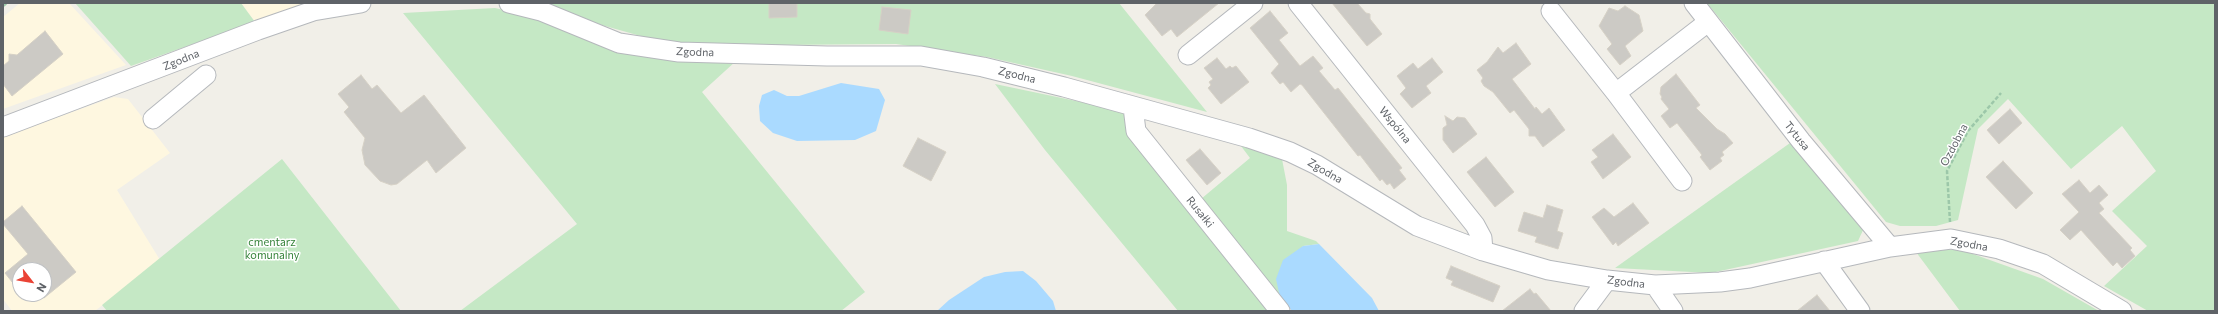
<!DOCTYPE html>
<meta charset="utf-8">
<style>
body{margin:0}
#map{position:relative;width:2218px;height:314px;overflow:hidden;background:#f1efe8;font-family:Commissioner,sans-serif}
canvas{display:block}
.frame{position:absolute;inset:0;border:4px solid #5f6368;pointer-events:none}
.north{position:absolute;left:12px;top:262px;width:40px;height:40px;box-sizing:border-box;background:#fff;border:1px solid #bfc1c3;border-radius:50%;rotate:121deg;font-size:11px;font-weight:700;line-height:16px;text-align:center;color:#5f6368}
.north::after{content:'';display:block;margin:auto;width:14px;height:18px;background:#ea4335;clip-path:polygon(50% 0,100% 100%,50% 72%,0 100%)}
</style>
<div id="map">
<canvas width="2218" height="314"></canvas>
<div class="frame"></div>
<div class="north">N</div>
</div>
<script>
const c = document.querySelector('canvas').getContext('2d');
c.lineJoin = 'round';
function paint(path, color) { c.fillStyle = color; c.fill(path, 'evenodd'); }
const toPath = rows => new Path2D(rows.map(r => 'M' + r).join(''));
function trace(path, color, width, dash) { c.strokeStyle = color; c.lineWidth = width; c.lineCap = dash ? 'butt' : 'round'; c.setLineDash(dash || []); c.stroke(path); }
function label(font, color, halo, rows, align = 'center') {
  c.font = font + ' Commissioner,sans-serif'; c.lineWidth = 3; c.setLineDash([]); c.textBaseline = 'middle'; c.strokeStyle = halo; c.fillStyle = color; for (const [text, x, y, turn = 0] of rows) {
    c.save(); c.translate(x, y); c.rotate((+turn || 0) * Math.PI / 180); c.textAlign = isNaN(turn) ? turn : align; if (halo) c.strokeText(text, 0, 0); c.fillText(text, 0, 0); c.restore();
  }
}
paint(toPath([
 [20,3,69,3,126,65,3,109,3,17],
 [241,3,317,3,255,22],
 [114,97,128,99,170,153,117,190,160,260,95,311,12,311,3,299,3,137],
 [20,270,44,270,44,294,20,294]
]), '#fef7e0');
paint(toPath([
 [75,3,241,3,255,22,131,66],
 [537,3,1119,3,1207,112,1072,76,987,57,896,44,770,45,662,42,598,24],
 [1707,3,2215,3,2215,311,2148,311,2104,286,2147,246,2112,211,2156,171,2122,126,2071,169,2008,99,1978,129,1958,220,1936,226,1900,226,1886,222],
 [495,8,736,61,702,92,865,292,841,311,460,311,577,224,403,13],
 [995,84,1124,111,1128,132,1273,311,1178,311,1045,150],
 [1790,143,1864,228,1858,241,1711,273,1615,268],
 [1241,146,1282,159,1287,185,1287,231,1316,241,1319,244,1303,246,1280,297,1201,199,1250,158],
 [282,159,401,311,107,311,102,305],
 [1959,249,2043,279,2099,311,1960,311,1916,252]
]), '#c5e8c5');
paint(toPath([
 [841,83,879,89,885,100,876,131,855,140,797,141,773,133,760,121,759,106,762,95,774,90,787,96,799,96],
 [1319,244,1372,298,1379,311,1292,311,1280,297,1276,279,1283,260,1303,246],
 [1023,271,1036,281,1053,301,1056,311,937,311,949,300,984,277,1005,272]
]), '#aadaff');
const building = toPath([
 [769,3,797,3,797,17,769,18,769,3],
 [1157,3,1219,3,1177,37,1171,29,1162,36,1145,15,1157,3],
 [1332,3,1357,3,1366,13,1370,14,1370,19,1382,34,1367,46,1332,3],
 [1625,6,1639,15,1643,31,1625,46,1631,56,1620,65,1607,49,1612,44,1599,26,1609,8,1618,11,1625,6],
 [882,7,911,10,908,34,879,30,882,7],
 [1270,11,1288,33,1279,40,1300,66,1313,56,1323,68,1319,71,1335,90,1338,88,1402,168,1399,170,1406,179,1394,189,1390,183,1387,185,1382,179,1380,181,1360,155,1358,156,1302,85,1300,84,1291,92,1283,82,1280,84,1271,73,1279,64,1250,28,1270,11],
 [45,31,63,54,12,96,3,84,3,66,9,61,9,54,17,55,45,31],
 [1516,43,1531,64,1512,79,1535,109,1536,107,1542,114,1549,108,1565,130,1543,147,1535,136,1529,136,1529,129,1514,110,1510,113,1493,92,1484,86,1481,81,1483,78,1477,70,1487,62,1498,47,1503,53,1516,43],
 [1217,58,1226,69,1230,66,1232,68,1236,66,1249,82,1221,104,1208,88,1211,85,1209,82,1213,79,1204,68,1217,58],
 [1432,58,1443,72,1426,86,1431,93,1412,108,1400,94,1406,88,1397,76,1413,63,1418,69,1432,58],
 [1676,74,1700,105,1696,108,1717,129,1725,134,1733,143,1722,152,1724,155,1720,158,1722,161,1710,170,1700,157,1702,155,1677,123,1670,128,1661,116,1669,109,1661,99,1662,97,1660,94,1661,87,1676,74],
 [361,75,372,89,377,85,401,113,424,95,466,148,436,173,427,160,397,184,391,185,380,181,365,165,362,150,365,138,344,112,349,107,338,94,361,75],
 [2010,109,2022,123,1999,144,1987,130,2010,109],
 [1445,116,1453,121,1457,117,1465,118,1477,134,1453,153,1443,140,1443,128,1447,125,1445,116],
 [1613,134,1631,157,1603,179,1591,162,1598,157,1592,150,1613,134],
 [918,138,946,152,931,181,903,166,918,138],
 [1200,149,1221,173,1207,185,1186,160,1200,149],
 [1486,157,1514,192,1495,207,1467,172,1486,157],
 [2003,161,2033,193,2016,209,1986,177,2003,161],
 [2079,180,2090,193,2099,185,2108,195,2099,203,2104,209,2099,213,2132,248,2130,250,2135,256,2122,268,2117,262,2113,266,2081,230,2070,240,2060,230,2079,212,2062,194,2079,180],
 [1633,203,1649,223,1618,246,1616,242,1613,245,1592,217,1604,208,1614,217,1633,203],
 [1547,205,1563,210,1557,231,1563,233,1558,249,1535,242,1537,237,1518,231,1524,212,1543,218,1547,205],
 [22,206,76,272,44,298,44,270,20,270,20,292,5,273,28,254,3,224,3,222,22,206],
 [1451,266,1500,286,1493,302,1451,285,1453,281,1446,278,1451,266],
 [1530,289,1534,294,1536,293,1551,311,1502,311,1530,289],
 [1817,295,1830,311,1797,311,1817,295]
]);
paint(building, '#cccac5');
trace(building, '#d6d1c6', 1);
const minor = toPath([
 [509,3,541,11,619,43,679,52,827,56,921,56,983,67,1064,87,1249,138,1290,152,1317,165,1417,226,1483,251,1548,270,1607,280,1655,285,1720,282,1750,278,1890,247,1951,239,1999,249,2043,264,2122,311],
 [1298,3,1475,225,1482,238,1483,251],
 [1694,3,1801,141,1890,247],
 [1551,11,1616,93],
 [1188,55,1253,3],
 [1133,107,1136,131,1280,311],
 [153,119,206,75],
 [3,127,258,30,313,11,361,3],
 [1682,181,1616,93,1708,22],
 [1824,261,1860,311],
 [1655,285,1673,311],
 [1584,311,1607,280]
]);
trace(minor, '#b5b8bc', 21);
trace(toPath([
 [3,6,7,3],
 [1950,222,1947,171,1968,131,2001,93]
]), '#9cc7a9', 2.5, [4, 2]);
trace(minor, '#fff', 19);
label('11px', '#5f6368', '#fff', [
 ["Zgodna",695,52,2],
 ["Zgodna",181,60,-22],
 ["Zgodna",1017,75,14],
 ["Wspólna",1395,125,51],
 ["Tytusa",1797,136,51],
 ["Ozdobna",1954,145,-62],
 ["Zgodna",1325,171,30],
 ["Rusałki",1200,212,51],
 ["Zgodna",1969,244,10],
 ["Zgodna",1626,282,7]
]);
label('11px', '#348238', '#fff', [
 ["cmentarz",272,242],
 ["komunalny",272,255]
]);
</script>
